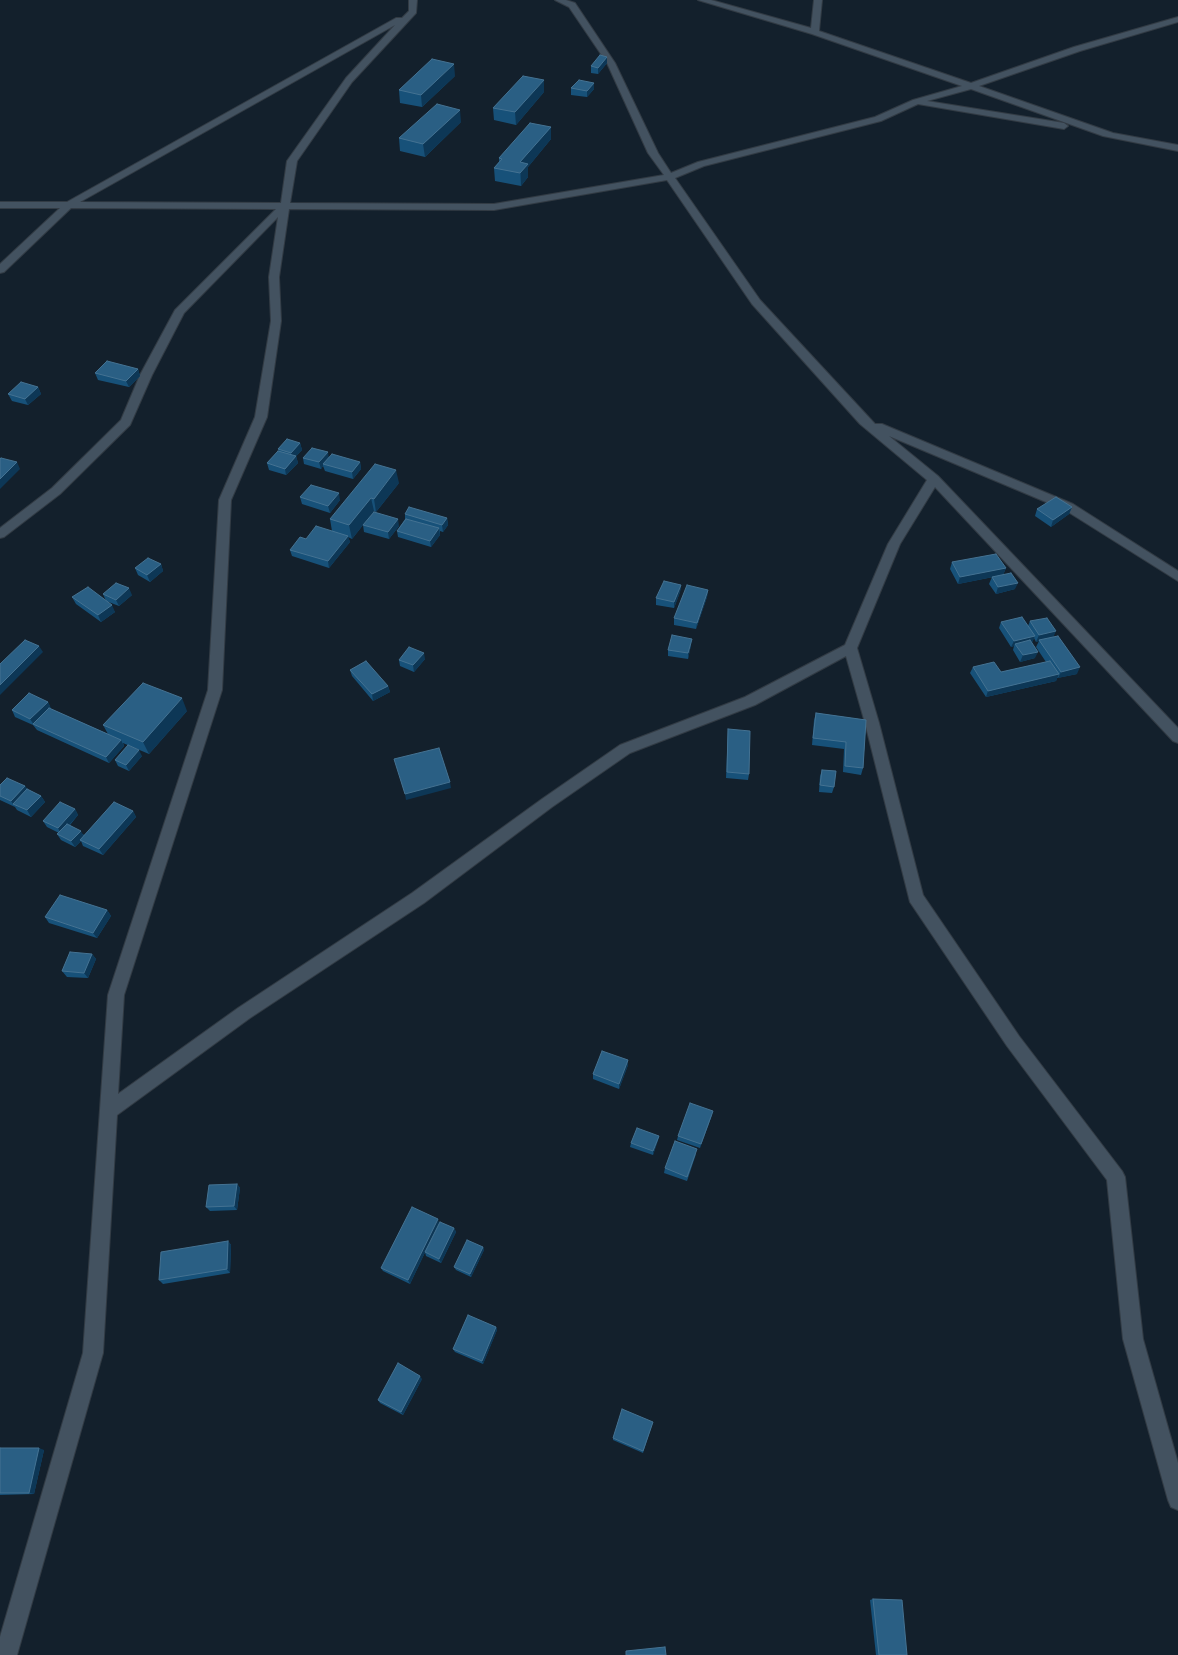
<!DOCTYPE html>
<style>
body{margin:0}
canvas{display:block;background:#13202c}
</style>
<canvas width="1178" height="1655"></canvas>
<script>
const c = document.querySelector('canvas').getContext('2d');
c.lineJoin = 'round';
const toPath = rows => new Path2D(rows.map(r => 'M' + r).join(''));
function trace(path, color, width, dash) { c.strokeStyle = color; c.lineWidth = width; c.lineCap = dash ? 'butt' : 'round'; c.setLineDash(dash || []); c.stroke(path); }
function paint(path, color) { c.fillStyle = color; c.fill(path, 'evenodd'); }
const minor = toPath([
 [409,0,417,0,416,13,352,82,297,161,290,203,494,204,664,175,648,153,607,63,569,7,555,0,566,0,575,3,615,63,658,153,671,173,698,162,875,117,913,100,962,86,812,34,698,0,711,0,811,28,814,0,822,0,819,31,971,83,1074,47,1178,17,1178,22,1080,51,979,86,1113,133,1178,145,1178,151,1103,136,971,89,927,101,1064,123,1068,126,1064,129,918,104,881,121,704,166,675,178,760,300,875,424,882,424,1073,504,1178,571,1178,581,1065,510,889,436,938,476,1178,728,1178,743,1173,741,935,487,900,544,857,648,879,723,923,895,1019,1036,1122,1171,1125,1177,1143,1339,1178,1463,1178,1510,1171,1507,1168,1500,1123,1339,1107,1180,1007,1046,910,902,865,723,846,656,755,705,630,753,552,807,424,903,250,1018,117,1115,103,1353,17,1655,0,1655,0,1637,83,1353,108,995,208,690,219,500,255,417,271,321,269,277,278,217,184,313,152,375,130,425,60,494,4,537,0,538,0,528,52,488,121,420,140,375,175,310,276,209,71,208,4,272,0,273,0,264,60,208,0,208,0,202,67,202,396,18,402,18,409,11,409,0],
 [395,25,346,78,287,161,281,203,80,202,395,25],
 [667,180,752,304,860,424,927,480,888,544,845,645,745,697,620,745,542,799,412,893,238,1008,118,1094,124,995,222,690,231,500,267,417,281,321,279,277,289,209,494,210,667,180]
]);
trace(minor, '#323b44', 2);
paint(minor, '#435260');
paint(toPath([
 [607,63,598,74,591,73,591,66],
 [455,76,422,107,400,103,399,90],
 [571,88,594,89,587,97,571,95],
 [544,92,516,125,494,120,493,108],
 [461,122,425,157,400,151,399,138],
 [551,127,551,139,528,167,528,177,521,186,495,181,494,168,499,162,499,158],
 [138,369,140,376,129,387,98,380,95,373],
 [38,387,41,394,28,405,12,401,8,394],
 [300,443,302,450,296,456,298,463,286,475,269,470,267,463,279,451,278,449],
 [329,457,360,462,361,469,353,479,325,471,323,466,321,469,304,464,303,458],
 [399,483,376,512,374,511,352,539,348,537,350,542,329,568,292,556,290,550,306,539,332,531,330,519],
 [300,497,340,500,330,513,302,504],
 [1072,507,1069,514,1051,527,1035,516,1037,509],
 [405,514,447,518,448,525,443,532,440,531,440,535,431,547,398,537,397,531,405,519],
 [363,525,399,526,389,539,364,532],
 [952,562,1006,568,1003,575,958,584,950,569],
 [161,564,163,571,150,582,138,575,135,568],
 [992,577,1015,589,996,594,989,584],
 [681,585,680,592,674,608,656,605,656,598],
 [708,590,707,597,696,629,674,625,674,618],
 [103,594,132,595,119,606,106,601,115,612,101,622,76,604,72,597,106,601],
 [1030,621,1054,637,1077,674,1057,678,1056,681,986,697,970,673,973,667,1001,672,1046,662,1036,647,1039,641,1036,642,1034,638,1032,642,1035,658,1020,662,1013,650,1014,646,1011,647,999,628,1001,622,1028,626],
 [691,645,688,659,668,656,668,650],
 [425,659,414,672,400,666,399,660],
 [350,670,388,686,390,692,373,701,352,676],
 [48,702,51,709,108,734,103,725,187,711,149,754,123,743,124,746,109,763,37,730,33,725,15,717,12,710],
 [816,713,866,720,863,768,861,775,843,772,844,749,812,745,814,720],
 [728,729,749,774,748,780,726,778],
 [142,756,129,771,118,766,115,760],
 [822,770,834,787,832,793,819,792,820,776],
 [0,785,25,786,27,789,41,796,45,802,31,817,17,810,15,807,0,800],
 [75,809,78,815,70,825,84,835,133,811,136,817,103,855,83,846,81,841,75,847,61,840,57,834,59,833,47,827,43,821],
 [107,910,111,916,97,938,49,923,45,917],
 [92,954,96,959,88,978,67,977,62,971],
 [628,1065,619,1089,593,1079,593,1074],
 [712,1115,700,1148,677,1140,678,1136],
 [659,1136,658,1140,653,1155,630,1147,631,1143],
 [696,1154,687,1181,664,1173,665,1168],
 [237,1184,240,1188,237,1210,210,1211,206,1207],
 [439,1223,410,1284,383,1271,381,1268],
 [454,1228,456,1232,441,1263,426,1256,425,1252],
 [228,1241,231,1245,230,1273,163,1284,159,1280],
 [483,1247,484,1250,471,1277,456,1270,454,1267],
 [496,1327,497,1330,483,1364,455,1352,453,1349],
 [422,1379,403,1415,380,1403,378,1400],
 [653,1422,643,1453,613,1440,613,1438],
 [0,1448,44,1450,34,1494,0,1495],
 [873,1599,907,1655,876,1655,870,1600]
]), '#175179');
paint(toPath([
 [607,57,607,63,598,74,598,68],
 [454,64,455,76,422,107,421,95],
 [544,80,544,92,516,125,515,112],
 [594,83,594,89,587,97,587,91],
 [460,110,461,122,425,157,423,144],
 [551,127,551,139,528,167,528,177,521,186,520,162],
 [138,369,140,376,129,387,126,381],
 [38,387,41,394,28,405,25,399],
 [300,443,302,450,293,459,291,453],
 [328,452,329,459,323,464,323,466,321,469,319,462],
 [296,456,298,463,286,475,285,469],
 [17,462,20,469,0,489,0,479],
 [360,462,361,469,353,479,352,472],
 [396,470,399,483,376,512,374,499],
 [339,493,340,500,330,513,328,506],
 [371,498,374,511,352,539,349,525],
 [1072,507,1069,514,1051,527,1053,520],
 [447,518,448,525,443,532,442,525],
 [398,519,399,526,389,539,388,532],
 [439,528,440,535,431,547,430,541],
 [348,536,350,542,329,568,328,561],
 [161,564,163,571,150,582,147,575],
 [1006,568,1003,575,958,584,960,577],
 [1018,583,1015,589,996,594,998,587],
 [681,585,680,592,674,608,674,602],
 [129,588,132,595,119,606,116,600],
 [708,590,707,597,696,629,697,623],
 [112,605,115,612,101,622,98,615],
 [1056,631,1053,638,1036,642,1039,635],
 [1035,636,1032,643,1015,644,1014,646,1011,647,1014,641],
 [692,639,691,645,688,659,688,653],
 [39,646,43,652,0,695,0,685],
 [1038,652,1035,658,1020,662,1023,655],
 [424,653,425,659,414,672,413,665],
 [1080,667,1077,674,1058,678,1061,672],
 [1059,674,1056,681,986,697,988,691],
 [388,686,390,692,373,701,372,694],
 [182,698,187,711,149,754,143,742],
 [48,702,51,708,34,725,30,719],
 [121,740,124,746,109,763,106,757],
 [139,750,142,756,129,771,126,765],
 [450,782,451,788,406,800,405,794],
 [25,786,29,792,13,804,15,807,11,801],
 [41,796,45,802,31,817,27,810],
 [75,809,78,815,61,834,58,828],
 [133,811,136,817,103,855,99,849],
 [81,831,84,837,80,840,81,841,75,847,71,841],
 [107,910,111,916,97,938,93,933],
 [92,954,96,959,88,978,84,973],
 [628,1060,628,1065,619,1089,619,1084],
 [713,1111,712,1115,700,1148,701,1144],
 [659,1136,658,1140,653,1155,653,1151],
 [237,1184,240,1188,237,1210,234,1206],
 [438,1219,439,1223,410,1284,408,1280],
 [454,1228,456,1232,441,1263,439,1259],
 [228,1241,231,1245,230,1273,227,1269],
 [483,1247,484,1250,471,1277,470,1274],
 [496,1327,497,1330,483,1364,482,1361],
 [420,1376,422,1379,403,1415,401,1412],
 [39,1448,44,1450,34,1494,29,1493]
]), '#0d3756');
const building = toPath([
 [600,55,607,57,598,68,591,66,600,55],
 [432,59,454,64,421,95,399,90,432,59],
 [523,76,544,80,515,112,493,108,523,76],
 [579,80,594,83,587,91,571,88,579,80],
 [437,104,460,110,423,144,399,138,437,104],
 [530,123,551,127,520,162,528,164,520,173,494,168,502,159,499,158,530,123],
 [107,361,138,369,126,381,95,373,107,361],
 [21,382,38,387,25,399,8,394,21,382],
 [287,439,300,443,291,453,278,449,287,439],
 [312,448,328,452,319,462,303,458,312,448],
 [278,451,296,456,285,469,267,463,278,451],
 [332,454,360,462,352,472,323,464,332,454],
 [1,458,17,462,0,479,0,459,1,458],
 [375,464,396,470,374,499,371,498,349,525,330,519,375,464],
 [311,485,339,493,328,506,300,497,311,485],
 [1056,497,1072,507,1053,520,1037,509,1056,497],
 [409,507,447,518,442,525,405,514,409,507],
 [374,512,398,519,388,532,363,525,374,512],
 [406,519,439,528,430,541,397,531,406,519],
 [316,526,348,536,328,561,290,550,300,537,306,539,316,526],
 [996,554,1006,568,960,577,952,562,996,554],
 [148,558,161,564,147,575,135,568,148,558],
 [1011,573,1018,583,998,587,992,577,1011,573],
 [664,581,681,585,674,602,656,598,664,581],
 [116,583,129,588,116,600,103,594,116,583],
 [687,585,708,590,697,623,674,618,687,585],
 [88,587,112,605,98,615,72,597,88,587],
 [1022,617,1035,636,1014,641,1001,622,1022,617],
 [1047,618,1056,631,1039,635,1030,621,1047,618],
 [672,635,692,639,688,653,668,650,672,635],
 [1058,636,1080,667,1061,672,1039,640,1058,636],
 [25,640,39,646,0,685,0,664,25,640],
 [1030,640,1038,652,1023,655,1015,644,1030,640],
 [409,647,424,653,413,665,399,660,409,647],
 [366,661,388,686,372,694,350,670,366,661],
 [1050,661,1059,674,988,691,973,667,994,662,1001,672,1050,661],
 [143,683,182,698,143,742,103,725,143,683],
 [29,693,48,702,30,719,12,710,29,693],
 [49,708,121,740,106,757,33,724,49,708],
 [816,713,866,720,863,768,845,766,846,742,813,738,816,713],
 [728,729,750,731,749,774,727,772,728,729],
 [128,745,139,750,126,765,115,760,128,745],
 [439,748,450,782,405,794,394,759,439,748],
 [822,770,836,771,834,787,820,785,822,770],
 [7,778,25,786,11,801,0,796,0,785,7,778],
 [27,789,41,796,27,810,13,804,27,789],
 [60,802,75,809,58,828,43,821,60,802],
 [114,802,133,811,99,849,80,840,114,802],
 [67,824,81,831,71,841,57,834,67,824],
 [60,895,107,910,93,933,45,917,60,895],
 [70,952,92,954,84,973,62,971,70,952],
 [602,1051,628,1060,619,1084,593,1074,602,1051],
 [690,1103,713,1111,701,1144,678,1136,690,1103],
 [637,1128,659,1136,653,1151,631,1143,637,1128],
 [675,1141,697,1149,687,1177,665,1168,675,1141],
 [237,1184,234,1206,206,1207,209,1185,237,1184],
 [412,1207,438,1219,408,1280,381,1268,412,1207],
 [440,1222,454,1228,439,1259,425,1252,440,1222],
 [467,1240,483,1247,470,1274,454,1267,467,1240],
 [228,1241,227,1269,159,1280,161,1252,228,1241],
 [468,1315,496,1327,482,1361,453,1349,468,1315],
 [398,1363,420,1376,401,1412,378,1400,398,1363],
 [622,1409,653,1422,643,1451,613,1438,622,1409],
 [0,1448,39,1448,29,1493,0,1493,0,1448],
 [873,1599,902,1600,907,1655,879,1655,873,1599],
 [665,1647,666,1655,626,1655,626,1651,665,1647]
]);
paint(building, '#2a5f84');
trace(building, '#447292', 1);
</script>
